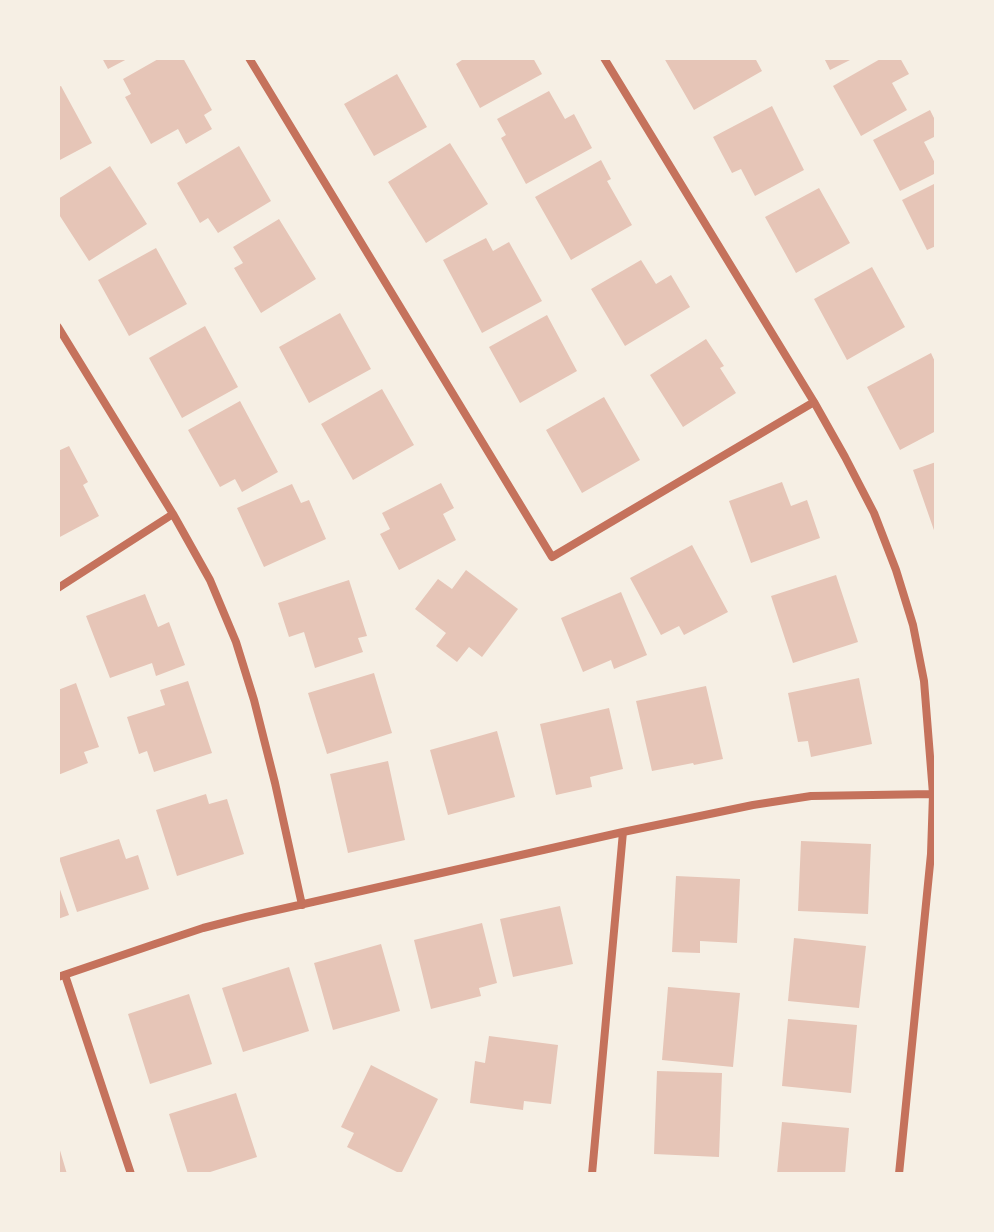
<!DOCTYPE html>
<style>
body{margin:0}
#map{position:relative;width:994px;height:1232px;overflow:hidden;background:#f6efe4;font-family:Quicksand,sans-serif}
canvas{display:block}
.frame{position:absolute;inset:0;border:60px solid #f6efe4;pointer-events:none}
</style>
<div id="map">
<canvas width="994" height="1232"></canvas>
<div class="frame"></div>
</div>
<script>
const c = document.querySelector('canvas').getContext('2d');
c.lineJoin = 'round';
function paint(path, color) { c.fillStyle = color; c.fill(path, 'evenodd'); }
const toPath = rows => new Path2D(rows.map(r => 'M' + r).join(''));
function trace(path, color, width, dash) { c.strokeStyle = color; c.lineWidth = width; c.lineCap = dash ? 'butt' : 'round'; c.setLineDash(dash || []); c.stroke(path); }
paint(toPath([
 [102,58,129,58,108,69],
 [160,58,183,58,212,110,204,115,212,129,186,144,178,129,151,144,125,97,131,94,123,79],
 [460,58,533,58,542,74,480,108,456,64,462,60],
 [664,58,755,58,762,71,694,110],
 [824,58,854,58,830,70],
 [882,58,900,58,909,74,892,83,907,110,861,136,833,86],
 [397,74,427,127,374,156,344,104],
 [61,86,92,143,58,161,58,87],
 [549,91,565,119,574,114,592,148,526,184,501,138,506,135,497,119],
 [772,106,804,170,755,196,741,169,732,173,713,137],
 [930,110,936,122,936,136,924,142,936,165,936,173,900,191,873,140],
 [450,143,488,204,426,243,388,182],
 [239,146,271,201,218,233,208,218,200,223,177,183],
 [601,160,611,179,607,181,632,225,571,260,535,197],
 [110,166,147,224,89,261,58,213,58,199],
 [936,183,936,246,927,250,902,200],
 [819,188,850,243,796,273,765,217],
 [279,219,316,279,261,313,234,268,243,263,233,247],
 [486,238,493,251,509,242,542,301,482,333,443,260],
 [156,248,187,304,129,336,98,280],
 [641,260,656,284,671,275,690,307,625,346,591,289],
 [872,267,905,327,847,360,814,299],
 [340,313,371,369,309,403,279,347],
 [547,315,577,371,520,403,489,347],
 [205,326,238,387,182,418,149,358],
 [706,339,724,366,720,368,736,393,683,427,650,375],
 [931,353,936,364,936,431,900,450,867,387],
 [382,389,414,445,353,480,321,424],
 [604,397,640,460,582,493,546,430],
 [240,401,278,472,242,492,235,479,220,487,188,430],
 [69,446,88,482,83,485,99,516,58,538,58,451],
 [936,462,936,536,913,470],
 [782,482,791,506,807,500,820,538,751,563,729,501],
 [441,483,454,508,443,514,456,540,399,570,380,534,390,529,382,513],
 [292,484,301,503,309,500,326,539,264,567,237,508],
 [692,545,728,612,684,635,679,626,661,635,630,578],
 [466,570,518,609,482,657,469,647,457,662,436,646,446,633,415,609,438,579,452,589],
 [836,575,858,642,793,663,771,596],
 [349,580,367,636,358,638,363,652,315,668,304,632,289,637,278,603],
 [621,592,647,655,614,669,611,660,583,672,561,618],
 [145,594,158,627,169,622,185,665,156,676,152,663,110,678,86,616],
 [374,673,392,733,327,754,308,693],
 [859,678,872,744,811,757,808,741,798,742,788,693],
 [188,681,212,753,154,772,147,751,139,754,127,717,165,705,160,690],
 [76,683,99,747,84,752,88,763,58,775,58,690],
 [706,686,723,759,694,765,693,763,652,771,636,701],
 [609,708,623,769,590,777,592,787,556,795,540,724],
 [497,731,515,797,448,815,430,750],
 [388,761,405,840,348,853,330,774],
 [206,794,209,804,227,799,244,854,177,876,156,810],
 [119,839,126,859,138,855,149,889,77,912,59,858],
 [801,841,871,844,868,914,798,911],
 [676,876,740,879,737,943,700,941,700,953,672,952],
 [58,884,69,915,58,919],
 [560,906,573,964,513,977,500,919],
 [482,923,497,983,479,988,481,996,431,1009,414,940],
 [794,938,866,946,859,1008,788,1001],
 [381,944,400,1011,333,1030,314,963],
 [289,967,309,1031,243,1052,222,988],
 [668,987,740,993,733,1067,662,1060],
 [189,994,212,1064,150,1084,128,1014],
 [788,1019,857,1025,851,1093,782,1086],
 [489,1036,558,1045,551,1104,524,1101,523,1110,470,1103,475,1061,485,1063],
 [371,1065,438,1099,401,1174,347,1147,354,1133,341,1127],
 [657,1071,722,1073,719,1157,654,1154],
 [236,1093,257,1157,204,1174,188,1174,169,1114],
 [782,1122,849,1128,845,1174,777,1174],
 [58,1147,59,1147,67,1174,58,1174]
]), '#e6c5b7');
trace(toPath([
 [249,58,552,557,814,402],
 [604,58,814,402,845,457,874,513,896,570,913,625,924,681,933,794,931,854,899,1174],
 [58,327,173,514,210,580,236,642,254,700,275,783,302,905],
 [58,588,173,514],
 [65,975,131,1174],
 [58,977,155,944,203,928,246,917,623,832,753,805,811,796,933,794],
 [592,1174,623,832]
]), '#c5725c', 8);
</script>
